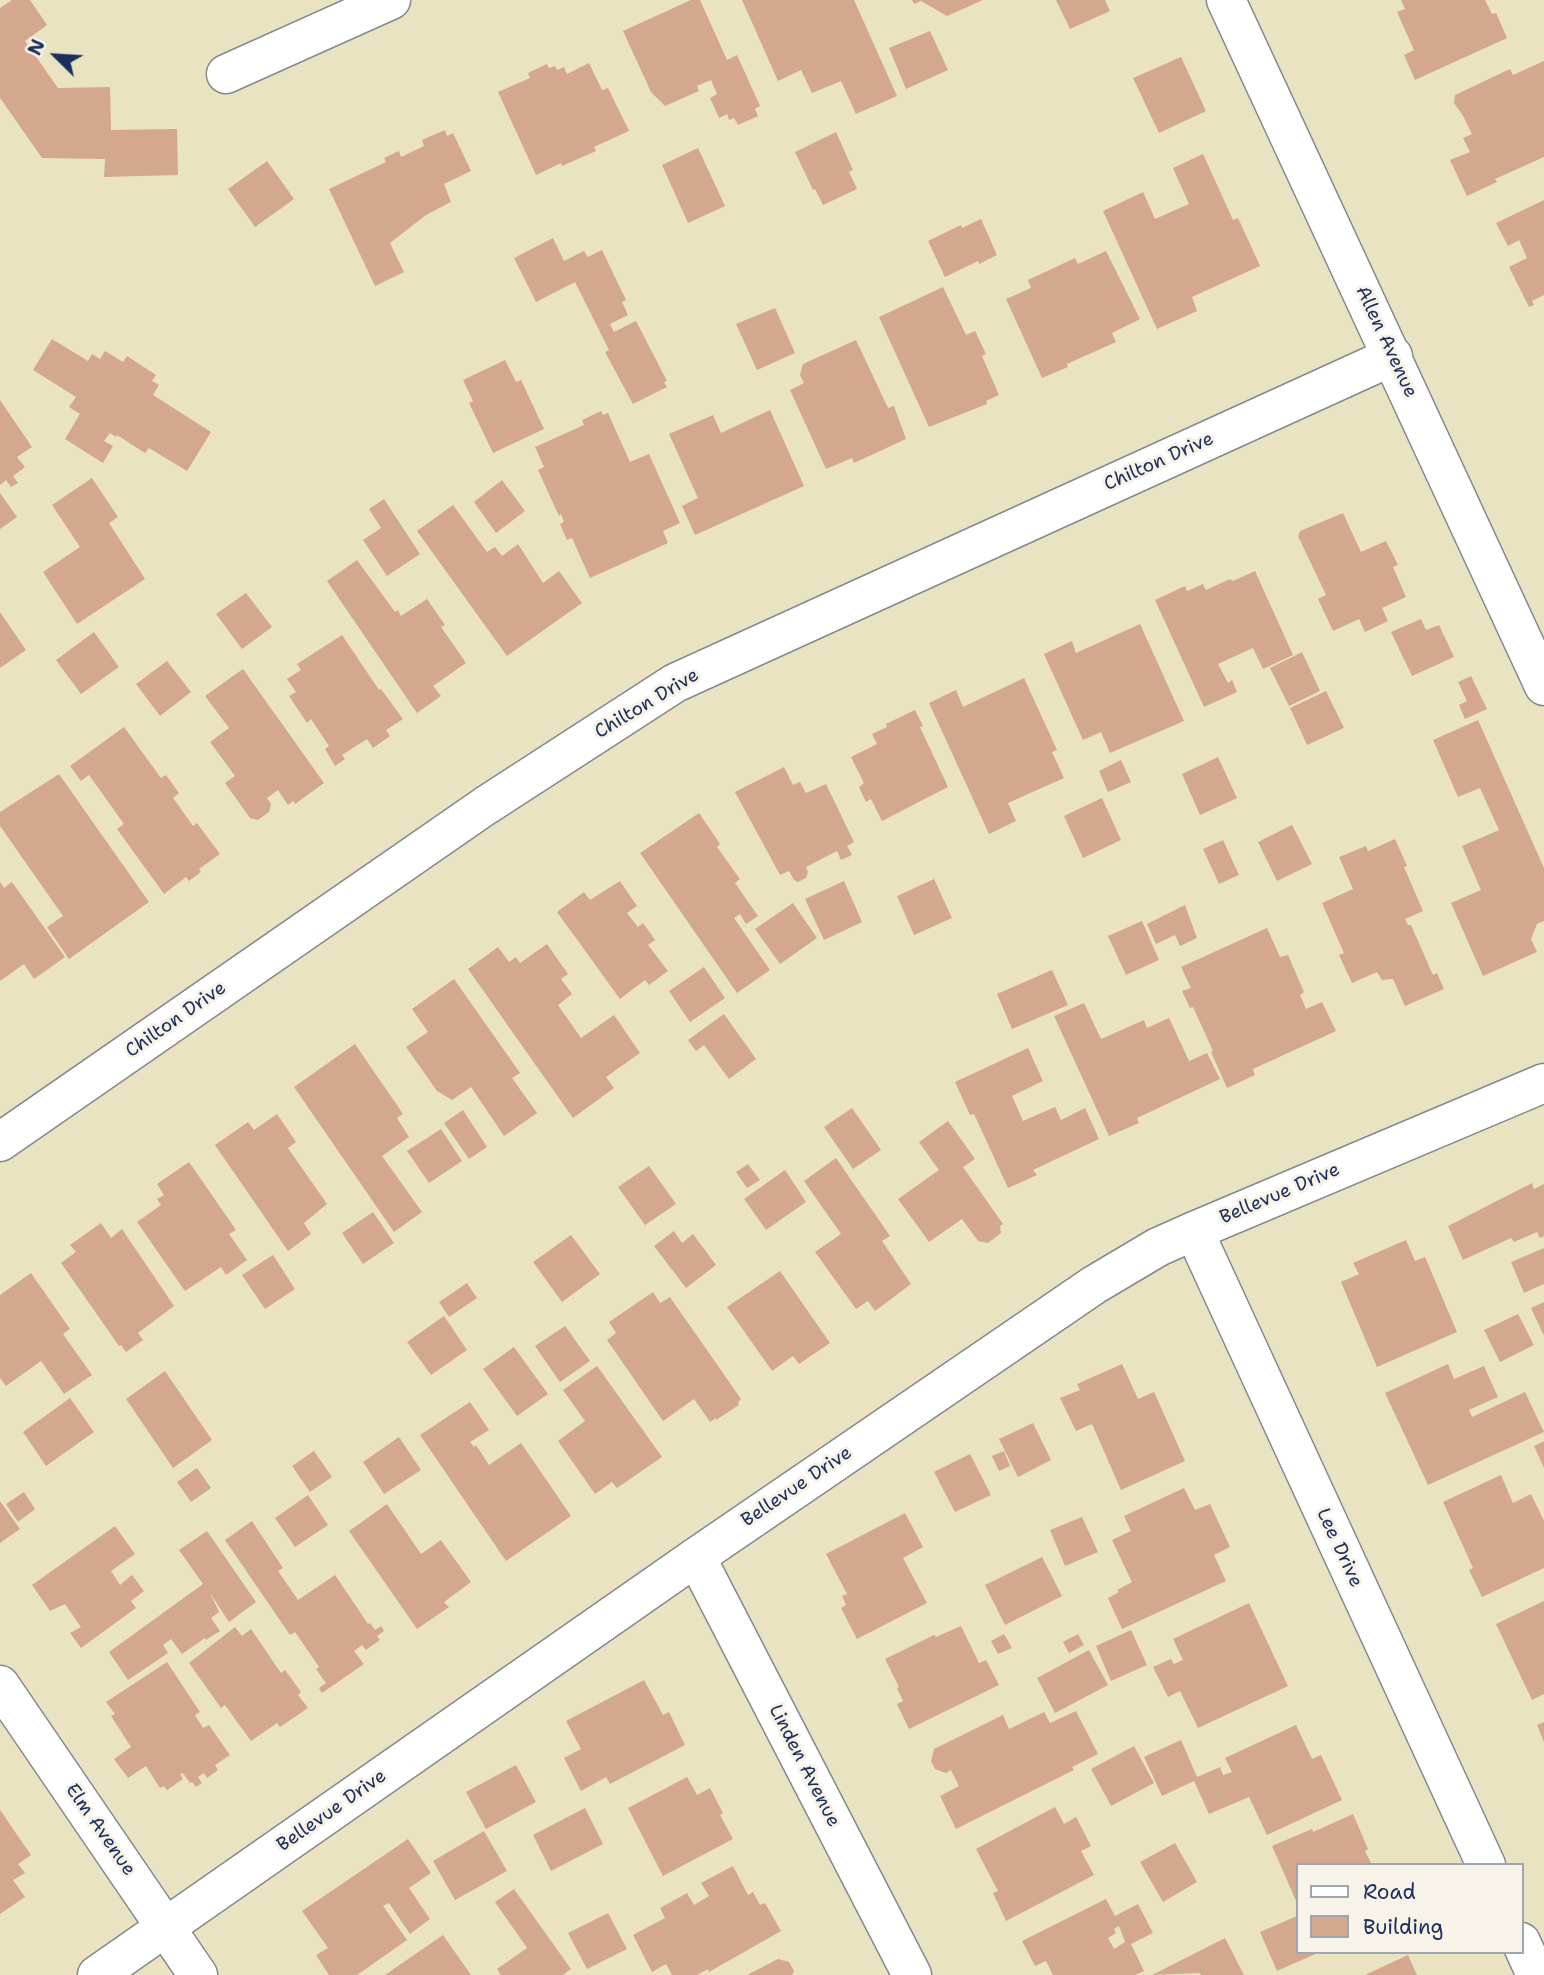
<!DOCTYPE html>
<style>
body{margin:0}
#map{position:relative;width:1544px;height:1975px;overflow:hidden;background:#eae3c2;font-family:"Shantell Sans",sans-serif}
canvas{display:block}
.legend{position:absolute;left:1296px;top:1863px;width:228px;height:91px;box-sizing:border-box;background:#f7f3e8;border:2px solid #9fa5b1;margin:0;padding:9px 12px;list-style:none;font-size:21px;color:#1b2f5e}
.legend li{display:flex;align-items:center;gap:14px;height:35px}
.legend b{width:35px;border:2px solid #9fa5b1}
.north{position:absolute;left:21px;top:21px;width:70px;height:70px;-webkit-text-stroke:5px #f7f3e8;paint-order:stroke;rotate:294deg;font-size:19px;font-weight:700;line-height:28px;text-align:center;color:#1b2f5e}
.north::after{content:'';display:block;margin:auto;width:24px;height:32px;background:#1b2f5e;clip-path:polygon(50% 0,100% 100%,50% 72%,0 100%)}
</style>
<div id="map">
<canvas width="1544" height="1975"></canvas>
<ul class="legend">
<li><b style="height:9px;background:#fff"></b>Road</li>
<li><b style="height:19px;background:#d4a78f"></b>Building</li>
</ul>
<div class="north">N</div>
</div>
<script>
const c = document.querySelector('canvas').getContext('2d');
c.lineJoin = 'round';
function paint(path, color) { c.fillStyle = color; c.fill(path, 'evenodd'); }
const toPath = rows => new Path2D(rows.map(r => 'M' + r).join(''));
function trace(path, color, width, dash) { c.strokeStyle = color; c.lineWidth = width; c.lineCap = dash ? 'butt' : 'round'; c.setLineDash(dash || []); c.stroke(path); }
function label(font, color, halo, rows, align = 'center') {
  c.font = font + ' "Shantell Sans",sans-serif'; c.lineWidth = 6; c.setLineDash([]); c.textBaseline = 'middle'; c.strokeStyle = halo; c.fillStyle = color; for (const [text, x, y, turn = 0] of rows) {
    c.save(); c.translate(x, y); c.rotate((+turn || 0) * Math.PI / 180); c.textAlign = isNaN(turn) ? turn : align; if (halo) c.strokeText(text, 0, 0); c.fillText(text, 0, 0); c.restore();
  }
}
paint(toPath([
 [12,0,30,0,47,25,25,41,58,88,110,87,111,130,177,129,178,175,104,177,105,159,42,158,0,98,0,8],
 [691,0,700,0,727,60,737,55,760,106,755,109,758,116,738,125,734,118,729,120,727,114,719,118,710,98,717,94,711,80,697,86,699,91,665,106,651,92,623,31],
 [742,0,854,0,897,96,856,114,841,81,812,93,801,70,778,81],
 [912,0,983,0,947,16,921,1,914,4],
 [1056,0,1105,0,1110,11,1070,29],
 [1401,0,1485,0,1492,14,1496,13,1507,38,1415,80,1404,55,1414,50,1397,12,1405,9],
 [930,31,948,70,906,89,889,48],
 [1181,57,1206,111,1159,133,1133,78],
 [1544,61,1544,157,1495,179,1497,182,1467,196,1450,160,1470,152,1463,138,1472,134,1463,116,1454,103,1455,95,1510,69,1513,75],
 [589,63,602,90,608,88,629,131,594,147,596,151,562,166,561,163,536,175,498,92,530,78,528,73,547,64,549,68,555,66,557,70,564,67,567,74],
 [445,130,447,136,453,133,471,171,444,184,451,202,426,215,390,243,404,272,375,286,329,189,386,162,384,158,399,151,401,157,424,146,422,140],
 [836,132,853,170,849,172,857,189,823,205,815,189,813,190,795,152],
 [698,148,725,206,688,223,662,165],
 [1203,154,1233,220,1238,218,1260,266,1192,297,1197,311,1157,329,1103,211,1143,192,1155,219,1189,204,1173,168],
 [267,161,294,199,255,227,228,189],
 [1544,200,1544,295,1532,301,1534,305,1529,307,1509,267,1527,258,1519,240,1508,246,1496,223],
 [981,219,997,255,979,264,978,261,945,277,928,241,961,225,962,228],
 [553,238,564,261,584,251,588,257,602,250,626,300,622,302,628,315,610,324,614,332,636,321,667,381,664,382,667,387,633,404,605,352,609,350,575,282,536,302,514,258],
 [1106,251,1140,319,1112,333,1116,342,1067,364,1068,367,1042,378,1006,299,1031,288,1028,280,1075,258,1078,264],
 [943,287,966,335,975,331,986,354,982,356,999,395,986,401,987,404,929,427,879,317],
 [775,308,795,353,757,370,736,324],
 [52,339,88,361,92,354,100,359,105,351,123,362,127,356,156,375,152,381,159,385,153,395,211,432,187,471,149,448,145,453,117,435,116,437,110,433,104,441,113,446,103,463,65,439,80,414,69,407,76,397,33,370],
 [856,340,888,408,894,406,906,439,854,463,852,458,826,469,790,390,804,383,800,375,803,364],
 [505,360,516,382,521,380,544,429,493,453,469,403,473,401,463,380],
 [0,400,32,447,17,457,25,467,13,476,18,483,11,487,6,480,0,485],
 [770,410,804,486,695,535,682,506,698,498,669,434,713,415,721,433],
 [601,411,603,415,608,413,630,462,649,454,680,523,663,531,668,543,590,578,572,538,567,540,560,524,564,522,561,514,559,516,538,470,544,467,535,447,584,425,582,420],
 [92,478,118,517,109,523,145,579,77,624,43,572,80,547,52,505],
 [502,480,525,511,496,533,474,502],
 [0,493,17,517,0,529],
 [384,499,420,554,387,576,363,540,381,528,369,509],
 [453,505,487,552,495,547,502,556,518,544,543,583,559,571,582,603,507,656,417,531],
 [1343,513,1361,552,1386,541,1398,565,1393,567,1406,597,1382,608,1388,621,1365,632,1359,619,1333,631,1318,599,1326,595,1298,536,1300,531],
 [357,560,395,612,398,610,401,616,427,599,445,625,441,627,466,663,433,686,441,696,417,713,327,581],
 [1255,571,1293,655,1263,669,1253,648,1218,664,1228,683,1232,680,1237,692,1204,707,1155,600,1185,586,1187,591,1203,584,1206,590,1230,579,1233,581],
 [246,593,272,627,242,649,216,614],
 [0,612,26,650,0,668],
 [1421,619,1426,630,1439,625,1454,657,1412,676,1391,632],
 [1140,624,1184,721,1110,753,1101,732,1083,740,1044,654,1072,641,1076,653],
 [94,632,119,667,81,694,56,660],
 [342,635,379,690,381,689,403,719,386,730,390,736,373,748,367,739,342,755,345,759,335,766,325,749,329,746,311,719,307,723,289,696,296,692,287,679,301,670,297,664],
 [1302,652,1320,691,1289,706,1270,668],
 [167,661,191,692,160,716,136,684],
 [243,669,324,783,295,804,293,801,288,805,278,790,267,798,271,804,269,812,258,820,250,818,225,783,235,776,210,742,229,728,205,696],
 [1471,676,1487,709,1465,719,1459,705,1467,701,1458,682],
 [1024,678,1057,750,1052,752,1064,778,1008,803,1016,821,989,834,929,703,956,690,963,707],
 [1326,691,1344,728,1307,745,1290,708],
 [915,710,923,726,920,727,948,787,882,821,871,799,866,802,859,787,864,783,851,757,877,744,872,734,887,727,886,724],
 [1478,720,1544,868,1544,921,1537,924,1531,939,1537,952,1483,976,1451,903,1481,890,1462,846,1499,830,1480,788,1458,797,1433,740],
 [124,727,161,778,166,775,179,793,173,798,193,826,197,823,220,854,199,869,201,872,189,881,186,877,164,894,117,829,124,824,89,775,81,781,70,766],
 [1218,757,1237,798,1200,815,1182,774],
 [1121,760,1131,782,1108,792,1099,771],
 [784,767,793,785,800,782,806,793,826,784,854,842,847,846,852,855,841,860,837,851,806,867,808,872,806,878,798,882,794,880,789,871,780,875,735,792],
 [59,774,149,902,69,959,47,927,63,916,0,826,0,812],
 [1102,798,1121,840,1083,858,1064,816],
 [699,813,720,844,717,847,740,879,735,883,758,916,746,924,740,914,734,918,770,970,737,993,640,853],
 [1292,825,1312,864,1277,881,1258,842],
 [1395,839,1407,866,1404,867,1423,911,1405,919,1408,925,1411,925,1433,975,1437,973,1444,989,1405,1006,1393,979,1382,980,1377,972,1352,983,1339,955,1344,953,1322,903,1353,889,1339,857,1366,846,1368,851],
 [1223,840,1239,875,1219,884,1203,849],
 [934,879,952,918,914,935,897,896],
 [620,881,637,906,627,913,638,927,643,923,655,940,648,945,668,971,649,985,645,980,620,999,557,912,584,892,590,900],
 [844,881,862,922,824,940,805,899],
 [0,882,4,888,12,882,65,957,34,979,24,964,0,981],
 [793,903,817,938,780,964,755,929],
 [1185,905,1197,938,1180,946,1175,935,1156,944,1147,924],
 [1142,921,1159,960,1126,975,1108,936],
 [1267,928,1280,957,1288,955,1304,992,1300,995,1306,1009,1322,1002,1336,1031,1253,1069,1255,1075,1227,1088,1211,1052,1213,1051,1193,1007,1190,1008,1182,991,1191,988,1181,967],
 [547,944,568,974,561,979,572,994,558,1005,581,1038,614,1015,640,1053,606,1077,614,1088,573,1118,468,969,498,947,509,962,516,957,520,963],
 [704,967,725,998,690,1022,669,991],
 [1052,970,1068,1005,1012,1029,997,994],
 [454,979,520,1073,512,1078,537,1113,504,1136,471,1087,452,1100,437,1091,406,1047,428,1032,412,1009],
 [1084,1003,1101,1039,1144,1020,1147,1028,1169,1018,1189,1061,1207,1053,1220,1079,1137,1118,1139,1123,1109,1136,1054,1016],
 [724,1014,756,1059,729,1079,704,1045,696,1051,688,1040],
 [355,1044,403,1114,397,1118,409,1137,382,1156,422,1212,394,1232,294,1087],
 [1028,1048,1043,1081,1012,1096,1023,1121,1055,1107,1061,1120,1085,1108,1099,1139,1033,1170,1037,1175,1008,1188,974,1114,970,1115,955,1082],
 [852,1108,881,1150,853,1169,824,1127],
 [463,1110,487,1147,469,1159,444,1123],
 [277,1114,296,1142,288,1148,327,1204,304,1223,311,1234,288,1251,215,1145,248,1122,254,1130],
 [948,1121,975,1159,963,1167,1003,1224,1000,1226,1001,1233,988,1243,978,1241,962,1219,929,1242,898,1199,939,1170,919,1142],
 [441,1129,462,1161,429,1183,407,1151],
 [836,1158,890,1236,882,1241,911,1284,875,1311,868,1301,856,1309,815,1252,841,1234,804,1181],
 [189,1162,236,1230,229,1234,247,1260,226,1275,221,1267,185,1291,137,1222,161,1205,157,1199,164,1195,157,1184],
 [748,1164,760,1180,747,1188,736,1172],
 [649,1166,676,1204,645,1225,618,1187],
 [785,1170,806,1202,766,1230,744,1199],
 [1532,1183,1534,1189,1544,1184,1544,1236,1540,1238,1537,1232,1514,1242,1511,1238,1463,1260,1448,1226],
 [373,1212,394,1243,363,1264,342,1233],
 [101,1223,111,1238,122,1229,174,1306,138,1333,143,1340,126,1352,121,1345,119,1346,61,1263,76,1252,70,1245],
 [674,1231,682,1243,693,1234,716,1265,686,1288,654,1246],
 [571,1235,600,1274,562,1302,533,1262],
 [1406,1240,1415,1261,1425,1257,1457,1332,1377,1367,1341,1282,1359,1274,1353,1263],
 [1544,1248,1544,1284,1524,1293,1511,1262],
 [273,1255,295,1289,265,1309,242,1275],
 [780,1271,830,1343,799,1364,793,1356,772,1371,727,1307],
 [31,1273,70,1329,63,1334,92,1375,64,1394,41,1361,6,1386,0,1378,0,1295],
 [467,1283,477,1298,449,1317,439,1302],
 [653,1292,660,1303,670,1297,741,1399,738,1402,739,1405,716,1420,716,1418,710,1422,694,1399,663,1421,607,1340,616,1333,609,1322],
 [1544,1302,1544,1336,1531,1308],
 [1518,1314,1534,1345,1500,1362,1484,1330],
 [444,1316,467,1350,431,1375,407,1342],
 [565,1326,590,1361,560,1382,535,1346],
 [514,1347,548,1394,517,1416,483,1369],
 [1122,1364,1138,1399,1154,1392,1185,1461,1121,1490,1092,1424,1076,1431,1060,1398,1080,1390,1077,1384],
 [1448,1364,1454,1379,1484,1366,1498,1397,1469,1410,1472,1417,1525,1392,1544,1432,1428,1485,1385,1393],
 [597,1366,662,1457,617,1488,612,1482,595,1494,558,1441,585,1421,563,1390],
 [165,1371,212,1440,173,1468,126,1399],
 [70,1398,94,1432,46,1466,23,1432],
 [470,1402,489,1430,470,1442,474,1447,476,1445,489,1465,521,1443,571,1516,506,1561,420,1435],
 [1033,1423,1051,1460,1018,1477,999,1439],
 [399,1437,421,1470,384,1494,363,1462],
 [1544,1441,1544,1468,1534,1446],
 [314,1451,332,1477,310,1492,292,1466],
 [1004,1451,1010,1466,999,1471,992,1456],
 [970,1454,991,1495,955,1512,934,1472],
 [197,1468,211,1488,191,1502,177,1482],
 [1501,1475,1513,1503,1531,1494,1544,1521,1544,1568,1482,1597,1469,1570,1473,1568,1443,1502],
 [1184,1488,1195,1510,1210,1504,1230,1547,1214,1555,1226,1581,1122,1629,1108,1598,1119,1592,1117,1590,1132,1582,1112,1540,1131,1531,1124,1516],
 [24,1492,35,1509,18,1522,6,1504],
 [308,1495,328,1525,295,1547,275,1518],
 [0,1501,20,1529,0,1543],
 [387,1504,421,1554,441,1540,471,1582,444,1602,449,1607,417,1629,349,1531],
 [905,1513,923,1547,903,1558,927,1603,857,1639,841,1608,846,1605,842,1596,847,1594,826,1554],
 [1082,1517,1098,1552,1065,1566,1050,1530],
 [252,1521,283,1568,278,1571,298,1600,335,1575,368,1624,370,1623,375,1630,381,1626,384,1631,377,1636,380,1640,366,1650,362,1645,354,1651,364,1664,322,1693,319,1688,326,1683,316,1669,319,1667,295,1632,290,1635,225,1540],
 [115,1526,135,1554,111,1571,120,1585,132,1575,144,1591,131,1601,136,1608,81,1648,70,1633,81,1627,65,1604,50,1611,32,1585],
 [207,1531,256,1602,229,1622,210,1593,219,1612,211,1618,220,1631,206,1640,205,1638,182,1654,171,1639,163,1645,168,1653,128,1680,109,1652,203,1584,179,1550],
 [1042,1557,1062,1596,1005,1625,985,1585],
 [1544,1601,1544,1694,1532,1700,1496,1624],
 [1249,1603,1288,1686,1198,1728,1180,1691,1168,1697,1153,1667,1171,1659,1174,1664,1183,1660,1173,1639],
 [961,1626,979,1663,986,1660,999,1685,909,1729,897,1704,903,1701,897,1688,899,1687,885,1659,934,1635,936,1637],
 [235,1627,242,1636,251,1629,281,1673,285,1670,301,1692,298,1695,308,1708,280,1727,277,1723,251,1741,225,1705,221,1708,189,1663],
 [1131,1630,1147,1665,1111,1681,1096,1646],
 [1004,1634,1012,1648,998,1654,991,1641],
 [1078,1634,1084,1645,1069,1653,1063,1642],
 [1089,1650,1108,1685,1055,1713,1037,1678],
 [167,1662,200,1712,195,1715,203,1728,209,1725,230,1755,215,1765,218,1770,207,1778,204,1773,198,1777,202,1783,196,1787,192,1782,190,1783,183,1773,180,1774,183,1779,167,1790,164,1786,160,1788,146,1766,128,1778,114,1759,131,1747,111,1716,115,1714,106,1702],
 [644,1680,663,1715,669,1712,685,1745,610,1784,606,1777,581,1791,564,1758,581,1749,566,1721],
 [1076,1711,1098,1754,1072,1767,1074,1770,956,1829,940,1796,959,1786,951,1770,946,1773,935,1769,931,1761,934,1749,1003,1715,1009,1729,1044,1712,1050,1723],
 [1544,1722,1544,1742,1537,1725],
 [1296,1725,1312,1759,1321,1755,1342,1800,1267,1835,1249,1797,1209,1814,1194,1781,1162,1796,1144,1757,1181,1740,1197,1777,1220,1767,1223,1775,1232,1772,1225,1758],
 [1134,1746,1154,1783,1111,1806,1091,1769],
 [516,1765,536,1802,486,1829,466,1792],
 [687,1777,697,1795,710,1788,723,1813,720,1815,733,1839,663,1876,628,1808],
 [1055,1807,1064,1824,1076,1817,1091,1846,1081,1851,1094,1875,1006,1921,993,1893,998,1891,976,1849],
 [585,1808,603,1844,551,1871,533,1835],
 [0,1810,31,1855,18,1864,25,1873,13,1880,25,1897,0,1914],
 [1353,1814,1368,1849,1365,1851,1371,1863,1366,1865,1297,1865,1297,1903,1272,1846,1312,1829,1313,1832],
 [484,1831,507,1871,455,1900,433,1861],
 [408,1839,431,1873,409,1888,430,1919,410,1934,389,1903,383,1906,407,1940,357,1975,329,1975,316,1955,328,1948,302,1911],
 [1175,1843,1197,1882,1163,1902,1140,1862],
 [733,1866,748,1895,753,1892,760,1905,765,1903,781,1931,709,1972,708,1969,697,1975,672,1975,666,1964,652,1972,633,1935,665,1918,660,1908,687,1893,694,1905,709,1896,701,1883],
 [514,1889,571,1969,563,1975,501,1975,497,1969,527,1948,495,1902],
 [1106,1899,1115,1916,1138,1904,1153,1933,1131,1944,1144,1971,1135,1975,1053,1975,1046,1961,1035,1966,1022,1941],
 [1119,1926,1125,1942,1114,1949,1108,1938,1116,1933,1114,1929],
 [608,1913,627,1949,587,1969,568,1933],
 [1297,1916,1297,1952,1320,1952,1277,1971,1260,1932],
 [443,1935,471,1975,385,1975],
 [1225,1938,1244,1975,1201,1975,1200,1973,1152,1975],
 [1408,1955,1417,1975,1365,1975],
 [778,1959,789,1962,794,1971,792,1975,747,1975]
]), '#d4a78f');
const minor = toPath([
 [1226,0,1544,686],
 [226,74,391,0],
 [0,1142,485,806,675,683,1393,356],
 [1194,1231,1486,1865],
 [696,1557,912,1975],
 [0,1685,198,1975],
 [1521,1942,1536,1975],
 [97,1975,696,1557,1094,1285,1158,1247,1194,1231,1544,1083]
]);
trace(minor, '#828990', 41);
trace(minor, '#fff', 38);
label('19px', '#1b2f5e', '#f7f3e8', [
 ["Allen Avenue",1386,342,65],
 ["Chilton Drive",1159,462,-24],
 ["Chilton Drive",647,704,-31],
 ["Chilton Drive",176,1020,-35],
 ["Bellevue Drive",1280,1194,-23],
 ["Bellevue Drive",797,1487,-34],
 ["Lee Drive",1339,1548,65],
 ["Linden Avenue",804,1766,63],
 ["Bellevue Drive",332,1811,-35],
 ["Elm Avenue",100,1830,55]
]);
</script>
